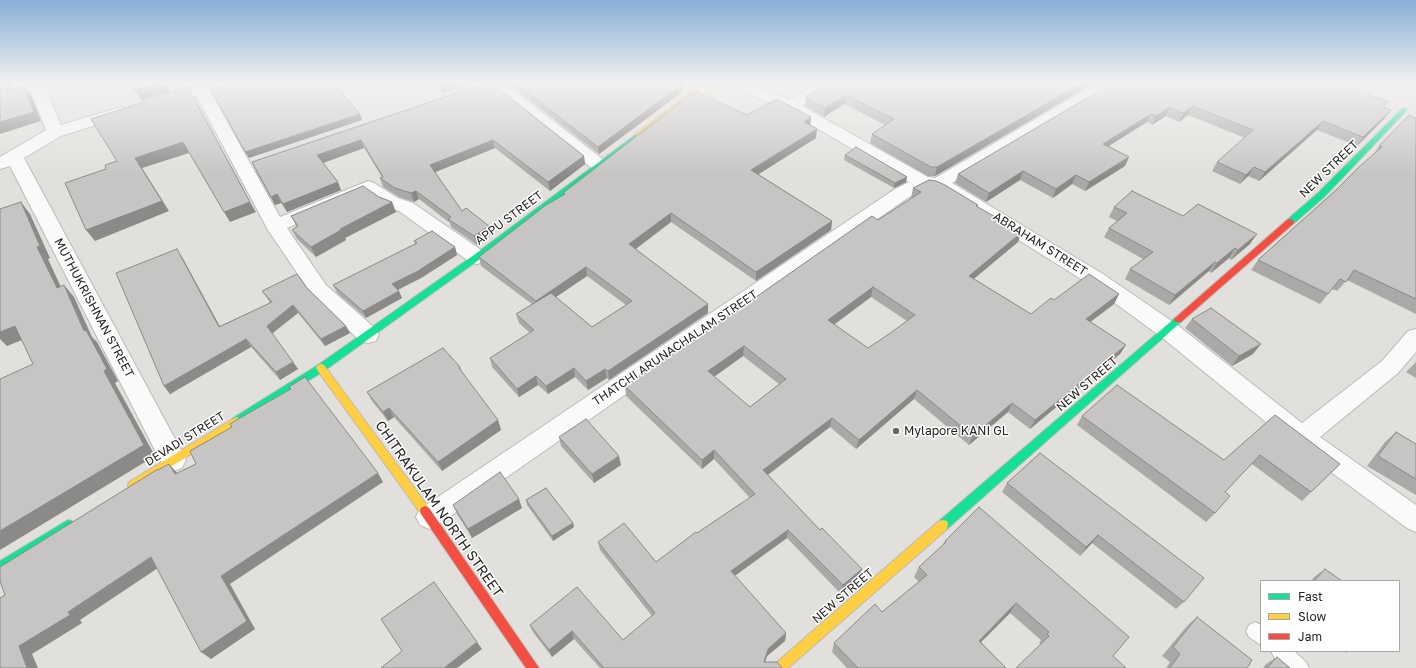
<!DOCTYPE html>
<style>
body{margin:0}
#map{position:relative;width:1416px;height:668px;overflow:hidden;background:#e2e0dd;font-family:"Golos Text",sans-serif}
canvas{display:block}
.legend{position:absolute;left:1260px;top:580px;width:140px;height:72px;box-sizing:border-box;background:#fff;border:1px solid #a8a7a7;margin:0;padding:5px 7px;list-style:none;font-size:12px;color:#252422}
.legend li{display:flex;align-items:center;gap:8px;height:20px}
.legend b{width:20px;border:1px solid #a8a7a7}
</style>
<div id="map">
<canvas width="1416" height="668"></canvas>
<ul class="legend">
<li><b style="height:5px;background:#16e098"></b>Fast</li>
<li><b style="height:5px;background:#ffcf43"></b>Slow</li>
<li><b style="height:5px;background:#f24e42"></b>Jam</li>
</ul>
</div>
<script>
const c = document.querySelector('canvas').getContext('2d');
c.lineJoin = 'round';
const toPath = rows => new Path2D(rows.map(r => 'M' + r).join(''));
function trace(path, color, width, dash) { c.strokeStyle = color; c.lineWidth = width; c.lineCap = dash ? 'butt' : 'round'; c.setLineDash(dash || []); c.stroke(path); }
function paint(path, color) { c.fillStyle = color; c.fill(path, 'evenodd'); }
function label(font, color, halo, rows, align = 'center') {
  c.font = font + ' "Golos Text",sans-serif'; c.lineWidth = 3; c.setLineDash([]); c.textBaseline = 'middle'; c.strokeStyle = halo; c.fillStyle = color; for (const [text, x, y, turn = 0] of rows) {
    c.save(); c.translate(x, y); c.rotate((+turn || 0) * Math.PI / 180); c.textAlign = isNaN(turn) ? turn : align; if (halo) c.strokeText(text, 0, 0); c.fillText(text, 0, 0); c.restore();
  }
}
const lane = toPath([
 [1255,622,1261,625,1261,645,1249,637,1246,631,1249,625,1255,622],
 [1271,651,1294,651,1306,662,1309,668,1286,668,1274,657,1271,651]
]);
const street = toPath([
 [27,82,43,82,61,125,121,107,127,109,129,112,127,115,61,136,24,158,182,452,186,460,182,468,173,471,164,468,10,166,0,169,0,157,46,130,27,82],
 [205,82,230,82,228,85,210,91,280,217,368,181,374,183,398,198,413,203,484,252,487,257,484,262,477,264,470,262,399,211,384,206,367,194,287,228,326,285,376,329,379,335,376,341,368,343,360,341,312,295,268,230,196,95,187,98,181,96,179,93,181,90,205,82],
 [485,82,503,82,605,161,608,165,605,169,599,170,593,169,485,82],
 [679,82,698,82,706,89,704,92,698,94,692,92,679,82],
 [727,82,749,82,789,100,819,82,838,82,836,85,802,106,928,177,935,178,1099,82,1119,82,1117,85,952,183,1103,274,1176,324,1302,423,1382,361,1408,331,1416,329,1416,352,1398,373,1320,437,1416,505,1416,532,1407,528,1293,444,1160,336,1089,284,943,193,934,189,926,188,909,197,438,525,429,529,420,525,416,517,420,509,895,189,909,182,784,109,729,85,727,82]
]);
const fast = toPath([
 [1404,108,1406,109,1406,111,1324,197,1293,224,1287,224,1286,222,1287,220,1318,193,1402,109,1404,108],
 [638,133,640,134,640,136,480,259,324,371,239,424,236,425,233,424,231,421,233,418,318,365,474,255,638,133],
 [1178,317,1181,318,1182,320,1181,322,947,529,943,530,939,529,938,525,939,521,1175,318,1178,317],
 [68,520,72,521,73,525,72,529,0,572,0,561,68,520]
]);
const slow = toPath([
 [704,82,711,82,640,136,636,136,636,134,704,82],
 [321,364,324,365,429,508,430,511,429,514,425,516,421,514,318,371,316,368,318,365,321,364],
 [236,417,239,418,241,421,239,424,137,488,133,490,129,488,128,485,129,482,236,417],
 [943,520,947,521,948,525,947,529,788,668,773,668,775,664,939,521,943,520]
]);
const jam = toPath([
 [1290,219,1293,220,1294,222,1293,224,1181,322,1175,322,1174,320,1175,318,1287,220,1290,219],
 [425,506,429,508,539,668,526,668,421,514,420,511,421,508,425,506]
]);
trace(lane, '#bcbab8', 2);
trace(street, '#bcbab8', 2);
trace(fast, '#bcbab8', 2);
trace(slow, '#bcbab8', 2);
trace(jam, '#bcbab8', 2);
paint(lane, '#fbfafa');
paint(street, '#fbfafa');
paint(fast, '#16e098');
paint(slow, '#ffcf43');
paint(jam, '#f24e42');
paint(toPath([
 [128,82,165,82,170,91,141,100],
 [429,82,476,82,442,93],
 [490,82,584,156,585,164,550,191,495,148,435,172,462,211,489,226,491,234,477,245,451,227,450,223,419,199,414,202,399,197,383,187,380,178,382,177,364,148,323,163,341,190,287,212,281,203,275,205,256,171],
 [506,82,683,82,683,89,681,90,681,93,599,154],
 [1096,82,935,176,928,176,870,143,872,134,885,125,844,104,824,117,805,106,806,97],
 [1114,82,1384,108,1384,119,1357,146,1317,130,1259,181,1248,176,1240,184,1212,171,1217,162,1245,138,1188,115,1179,122,1166,116,1152,125,1147,122,1109,146,1129,157,1125,166,1085,191,1072,184,1053,198,1020,180,986,202,955,183,958,174],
 [747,115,811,117,810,126,816,138,758,174,832,221,831,230,756,281,671,222,636,249,708,313,609,380,607,378,588,390,575,377,548,394,538,385,519,397,492,367,490,358,530,333,519,323,516,314,532,304,481,266,479,257,563,195,563,193],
 [587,276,626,305,592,327,556,297],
 [1416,118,1416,314,1347,280,1337,291,1332,289,1320,304,1251,270,1258,260,1336,190,1373,155,1379,146],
 [845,155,906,182,894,188,844,160],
 [913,188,978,205,977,207,1018,242,974,279,1031,314,1054,300,1119,294,1114,304,1090,322,1126,345,1120,354,1030,429,1008,412,969,445,914,399,856,449,830,427,768,475,820,530,862,569,859,577,840,593,787,538,735,576,786,633,785,641,767,656,765,662,782,668,600,668,574,639,552,657,533,632,530,625,623,640,652,616,600,550,598,542,656,562,750,498,714,459,702,469,626,396,625,386,726,318,912,198,911,198],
 [871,297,907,321,889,334,868,348,834,325],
 [743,356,779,384,750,407,714,377],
 [379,197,392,202,396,212,345,238,346,240,316,257,297,239,292,230,297,227,291,216],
 [1114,207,1183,216,1250,244,1231,260,1229,258,1211,273,1209,271,1169,305,1125,279,1130,269,1143,259,1104,237,1109,228,1117,221,1109,217],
 [414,241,455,247,457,255,421,278,398,290,402,298,366,318,337,293,333,285,415,244],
 [182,257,220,326,270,303,267,298,262,291,307,288,350,333,325,346,298,313,272,334,298,369,280,380,251,347,170,394,164,386],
 [1192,319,1253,354,1232,366,1185,328],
 [1416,362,1416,378,1406,372],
 [460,367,463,374,498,420,501,430,442,471,394,417,388,421,372,401,367,392],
 [1275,415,1311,492,1302,501,1252,464,1225,492,1215,513,1206,522,1077,425,1082,416,1224,460],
 [1396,432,1416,444,1416,495,1367,466,1385,442],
 [559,437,621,465,594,483,561,446],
 [1040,453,1184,602,1176,609,1092,543,1080,556,1002,492,1007,483],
 [526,500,573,523,574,527,553,541,527,505],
 [453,505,522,508,472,538,457,514],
 [945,541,1129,637,1041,644,1039,643,1041,640,1010,613,981,642,1006,668,847,668,832,652,834,643,882,612,919,582,914,577,919,567,942,546],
 [1325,569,1342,581,1311,581,1314,577],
 [1197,617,1247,668,1166,668,1170,662,1162,656,1187,626],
 [1344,651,1349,651,1346,653],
 [1277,657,1290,668,1263,668,1266,664]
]), '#aaa9a8');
paint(toPath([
 [5,82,10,82,13,100,7,91],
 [162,82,165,82,170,91,141,100,135,90],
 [451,82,476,82,442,93,440,86],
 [682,82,683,82,683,89,681,90,681,93,599,154,598,147,678,84],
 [1084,82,1096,82,935,176,937,167],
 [24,86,31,95,41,121,0,134,0,122],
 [846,95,844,104,824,117,825,108],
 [1193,106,1188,115,1179,122,1183,113],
 [1170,107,1166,116,1152,125,1156,116],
 [1391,110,1384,119,1357,146,1363,137],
 [360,114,362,120,249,158,245,152],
 [1151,114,1147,122,1099,152,1103,144],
 [811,117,810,126,804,122],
 [1323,121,1317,130,1259,181,1265,172],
 [817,129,816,138,751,179,751,170],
 [361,140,364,148,320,164,317,155],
 [493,140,495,148,433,173,430,165],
 [183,142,189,153,142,168,169,211,95,241,86,230,135,158],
 [584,156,585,164,550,191,548,182],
 [1129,157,1125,166,1085,191,1089,182],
 [1254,167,1248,176,1240,184,1246,175],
 [1023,171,1020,180,986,202,989,193],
 [1076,175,1072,184,1053,198,1056,189],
 [907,177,906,182,894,188,895,183],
 [338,182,341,190,287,212,283,204],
 [416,191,419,199,414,202,411,193],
 [277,194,281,203,275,205,271,197],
 [21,202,30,214,50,258,48,259,67,300,57,288,37,247],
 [250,202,256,212,230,222,224,212],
 [392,202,396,212,345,238,346,240,316,257,311,247,340,229],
 [671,213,671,222,630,253,629,244],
 [832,221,831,230,756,281,756,272],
 [489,226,491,234,477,245,474,236],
 [1022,232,1018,242,965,286,969,276],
 [1257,234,1250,244,1231,260,1238,250],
 [455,247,457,255,421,278,395,291,392,284],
 [1235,248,1229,258,1211,273,1217,263],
 [177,249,182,257,224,335,219,327],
 [1215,262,1209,271,1169,305,1175,295],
 [586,267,587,276,538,309,536,301],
 [64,285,74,297,92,337,97,342,118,381,115,383,155,456,0,550,0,531,104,371,84,331],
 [873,287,871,297,826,330,828,320],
 [399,291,402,298,366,318,363,311],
 [1119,294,1114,304,1081,329,1086,319],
 [708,304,708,313,609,380,608,371],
 [293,305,298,313,271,334,267,326],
 [15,326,27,338,7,346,0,339,0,332],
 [346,326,350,333,325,346,321,339],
 [246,339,251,347,170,394,164,386],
 [1261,344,1253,354,1232,366,1239,356],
 [1126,345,1120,354,1030,429,1035,420],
 [744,346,743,356,708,381,708,371],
 [293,362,298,369,280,380,276,372],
 [574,368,575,377,548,394,546,386],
 [605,369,607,378,588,390,586,381],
 [536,376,538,385,519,397,517,389],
 [917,390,914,399,856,449,859,440],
 [1012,403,1008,412,969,445,973,436],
 [389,408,394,417,388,421,383,412],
 [832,418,830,427,762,479,763,470],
 [498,420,501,430,442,471,438,462],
 [714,450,714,459,702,469,702,460],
 [619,456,621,465,594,483,592,474],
 [169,464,178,474,175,474],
 [378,473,383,482,230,584,255,629,211,659,201,652,221,576],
 [519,499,522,508,472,538,468,529],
 [573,523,574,527,553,541,552,536],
 [788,530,787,538,730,579,731,571],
 [1098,535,1092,543,1080,556,1086,547],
 [151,557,161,566,80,620,82,623,32,654,38,668,27,668,19,646,68,612],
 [862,569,859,577,840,593,843,585],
 [1016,603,1010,613,973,650,979,641],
 [572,631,574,639,552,657,549,650],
 [786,633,785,641,767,656,763,668,764,662,768,649],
 [477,642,482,649,457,668,444,668]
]), '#8b8a88');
const building = toPath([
 [0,82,5,82,7,91,24,86,34,112,0,122,0,82],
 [129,82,162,82,135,90,129,82],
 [235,82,332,82,360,114,245,152,211,89,235,82],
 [436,82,451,82,440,86,436,82],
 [490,82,584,156,548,182,493,140,430,165,462,211,466,208,489,226,474,236,448,219,451,217,416,191,411,193,395,188,380,178,383,177,361,140,317,155,338,182,283,204,277,194,271,197,252,162,490,82],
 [514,82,682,82,678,84,681,85,598,147,514,82],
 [830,82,1084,82,937,167,931,167,872,134,894,119,846,95,825,108,806,97,830,82],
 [1114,82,1330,82,1359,93,1361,91,1388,102,1383,107,1391,110,1363,137,1323,121,1265,172,1254,167,1246,175,1217,162,1253,130,1193,106,1183,113,1170,107,1156,116,1151,114,1103,144,1129,157,1089,182,1076,175,1056,189,1023,171,989,193,958,174,1114,82],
 [188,87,250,202,224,212,183,142,135,158,162,201,86,230,65,183,106,169,105,165,117,161,91,119,144,102,143,100,188,87],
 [695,91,747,115,777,99,811,117,804,122,817,129,751,170,832,221,756,272,671,213,629,244,708,304,608,371,605,369,586,381,574,368,546,386,536,376,517,389,490,358,534,330,516,314,551,293,592,327,632,301,586,267,536,301,479,257,546,205,565,194,563,193,695,91],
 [1409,115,1416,118,1416,299,1354,270,1346,282,1340,279,1328,294,1258,260,1336,190,1360,166,1382,147,1379,146,1409,115],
 [856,147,907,177,895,183,845,155,856,147],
 [929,180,936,181,945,185,978,205,976,206,1022,232,969,276,1031,314,1051,298,1054,300,1089,274,1119,294,1086,319,1126,345,1035,420,1012,403,973,436,917,390,859,440,832,418,763,470,820,530,822,528,862,569,843,585,788,530,731,571,786,633,768,649,764,662,777,662,782,668,604,668,572,631,549,650,530,625,577,587,623,640,655,613,598,542,624,523,656,562,696,532,697,533,755,494,714,450,702,460,625,386,725,317,726,318,869,218,872,216,878,220,921,192,913,188,929,180],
 [873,287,915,315,889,334,868,348,828,320,873,287],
 [744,346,786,379,750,407,708,371,744,346],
 [363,186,379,197,392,202,340,229,341,230,311,247,292,230,298,226,291,216,363,186],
 [1132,191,1183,216,1198,204,1257,234,1238,250,1235,248,1217,263,1215,262,1175,295,1130,269,1153,252,1109,228,1127,213,1114,207,1132,191],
 [21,202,40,246,37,247,57,288,64,285,84,331,86,330,107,369,104,371,144,445,0,531,0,379,33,364,15,326,0,332,0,209,21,202],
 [432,231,455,247,418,271,392,284,399,291,363,311,333,285,417,243,414,241,432,231],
 [177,249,219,327,272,302,262,291,297,274,307,288,346,326,321,339,293,305,267,326,293,362,276,372,246,339,164,386,116,273,177,249],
 [1211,308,1261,344,1239,356,1192,319,1211,308],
 [443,348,460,367,459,368,498,420,438,462,389,408,383,412,367,392,443,348],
 [305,377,378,473,221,576,247,621,201,652,151,557,68,612,70,615,19,646,27,668,0,668,0,598,5,595,0,581,0,567,158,469,158,470,169,464,175,474,196,464,190,451,232,427,230,424,240,418,291,389,289,387,305,377],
 [1117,385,1224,460,1275,415,1340,464,1311,492,1260,455,1225,492,1230,496,1215,513,1082,416,1117,385],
 [586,419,619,456,592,474,559,437,586,419],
 [1396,432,1416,444,1416,479,1378,456,1396,432],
 [1040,453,1204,578,1184,602,1098,535,1086,547,1007,483,1040,453],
 [500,472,519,499,468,529,453,505,500,472],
 [546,488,573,523,552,536,526,500,546,488],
 [979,507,1129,637,1113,656,1126,668,1016,668,1049,636,1047,634,1049,632,1016,603,979,641,1006,668,858,668,834,643,875,604,882,612,927,575,919,567,946,542,945,541,979,507],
 [1325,569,1342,581,1314,581,1325,569],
 [434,582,477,642,444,668,381,668,402,651,381,619,434,582],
 [1197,617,1252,660,1247,668,1170,668,1180,654,1173,647,1197,617],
 [1277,657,1290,668,1267,668,1277,657]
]);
paint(building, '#c6c5c3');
trace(building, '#8b8a88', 1);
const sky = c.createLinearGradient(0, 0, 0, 176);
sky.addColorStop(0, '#89aed5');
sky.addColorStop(0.47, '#f2f1f0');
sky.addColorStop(1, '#f2f1f000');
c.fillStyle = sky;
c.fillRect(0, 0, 1416, 176);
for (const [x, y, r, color] of [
 [896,431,4,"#676663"]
]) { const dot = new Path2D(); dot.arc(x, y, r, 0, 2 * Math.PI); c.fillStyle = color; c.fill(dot); trace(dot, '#fff', 1.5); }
label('12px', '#252422', '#fff', [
 ["NEW STREET",1329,169,-44],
 ["APPU STREET",509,218,-37],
 ["ABRAHAM STREET",1040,244,32],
 ["MUTHUKRISHNAN STREET",94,308,62],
 ["THATCHI ARUNACHALAM STREET",675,348,-34],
 ["NEW STREET",1087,384,-41],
 ["DEVADI STREET",185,439,-32],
 ["NEW STREET",843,596,-41]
]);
label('12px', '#252422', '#fff', [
 ["Mylapore KANI GL",904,431]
], 'left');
label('14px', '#252422', '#fff', [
 ["CHITRAKULAM NORTH STREET",439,509,55]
]);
</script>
